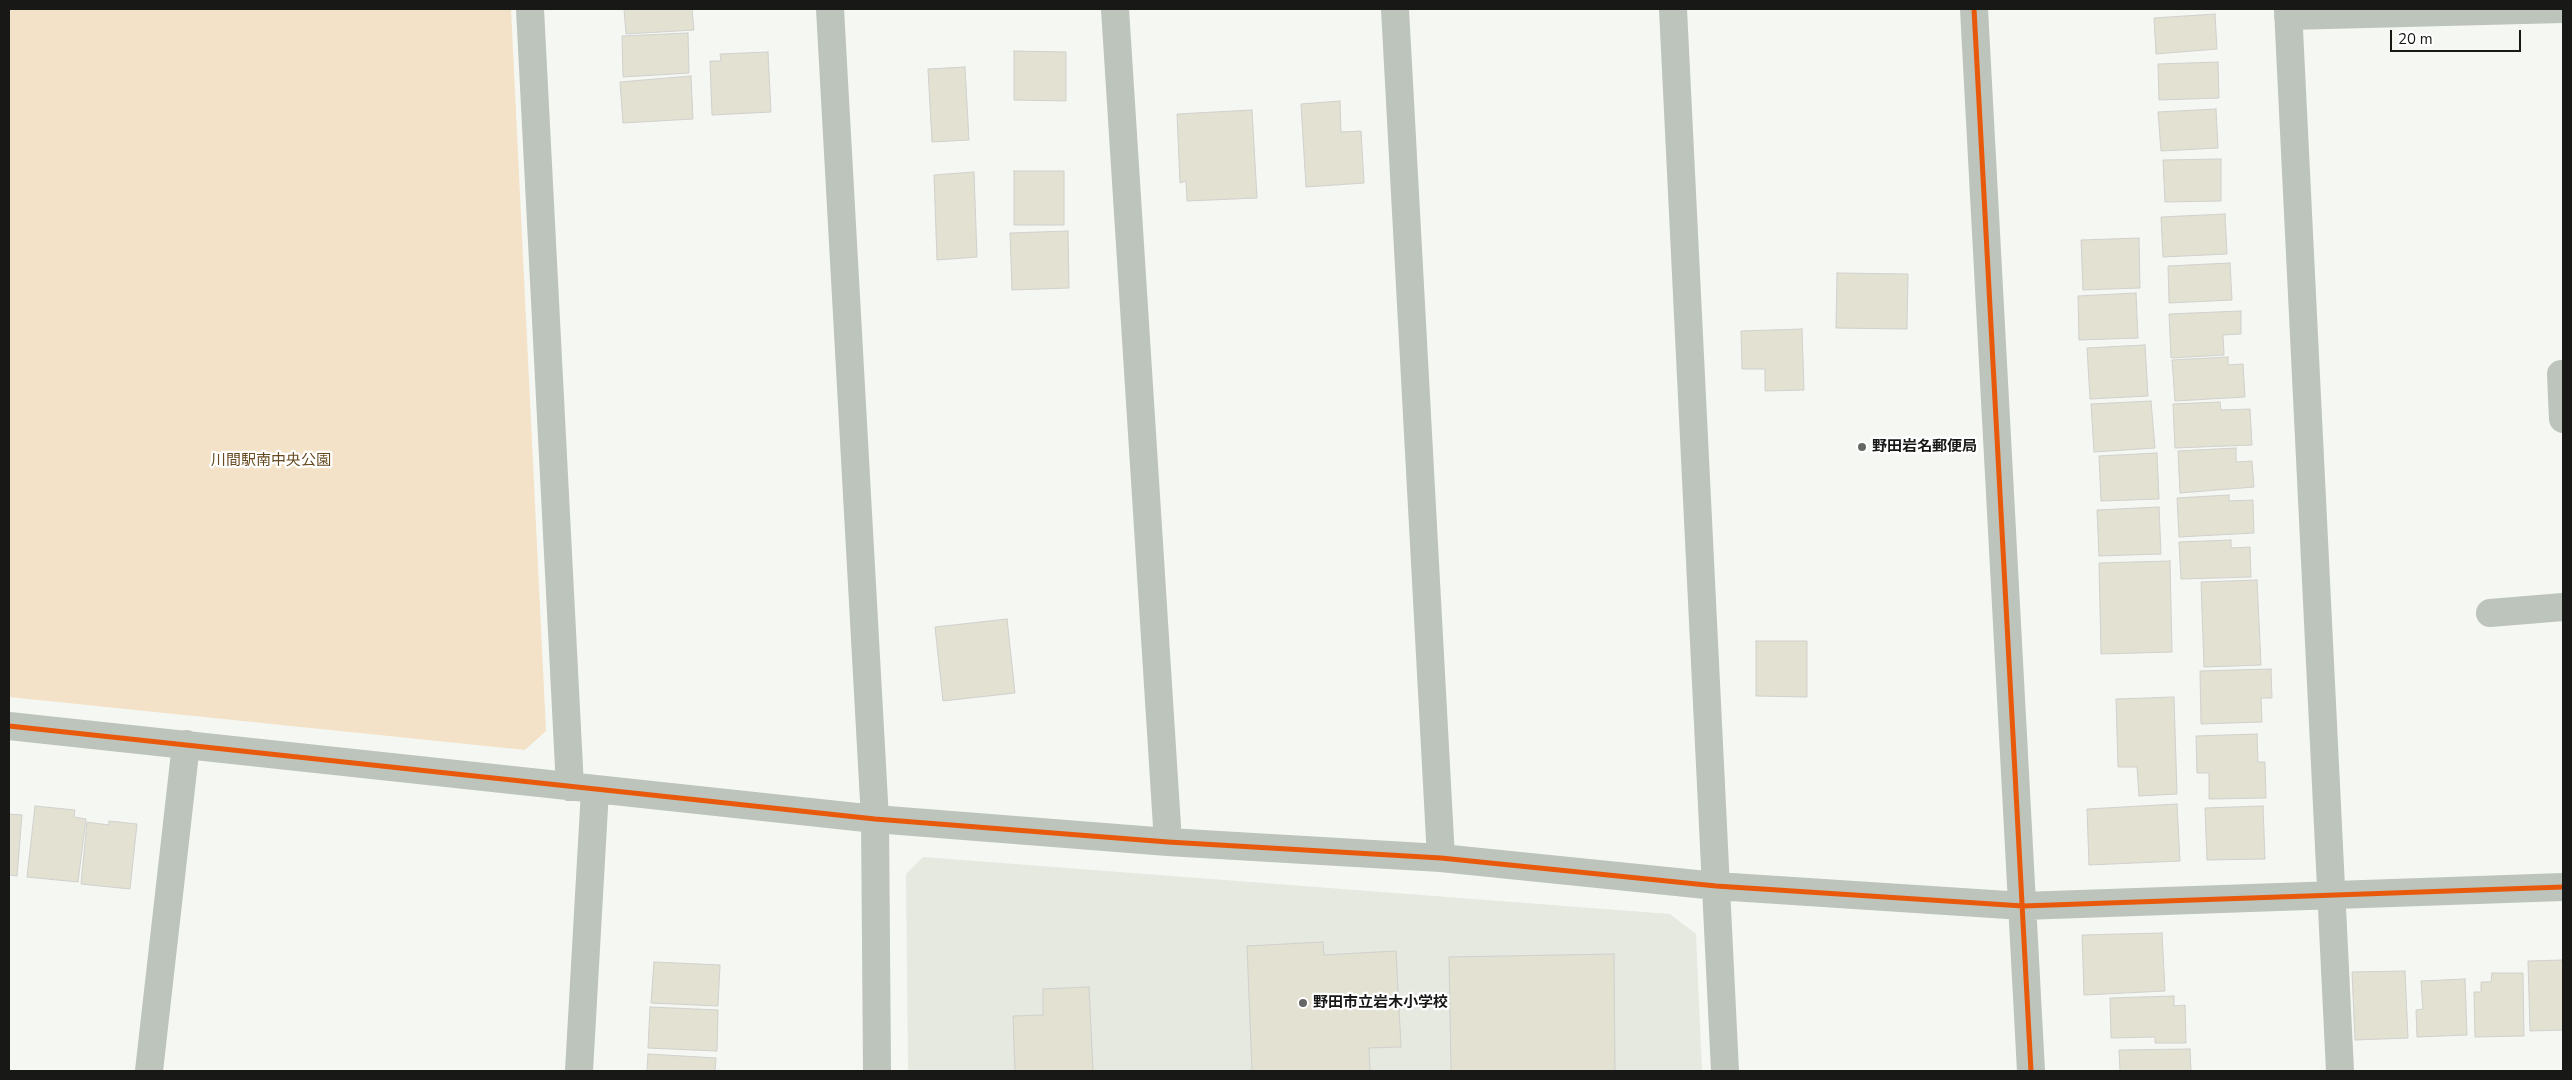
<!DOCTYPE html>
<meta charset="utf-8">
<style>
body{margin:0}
#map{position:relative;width:2572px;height:1080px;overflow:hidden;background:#f5f7f3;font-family:"Nunito Sans",sans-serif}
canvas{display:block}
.frame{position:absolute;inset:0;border:10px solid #181917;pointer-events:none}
.scale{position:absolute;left:2390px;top:30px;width:131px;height:22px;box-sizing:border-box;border:2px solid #181917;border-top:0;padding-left:6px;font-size:15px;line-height:18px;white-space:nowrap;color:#181917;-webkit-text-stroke:4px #fff;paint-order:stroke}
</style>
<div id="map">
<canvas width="2572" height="1080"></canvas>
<div class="frame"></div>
<div class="scale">20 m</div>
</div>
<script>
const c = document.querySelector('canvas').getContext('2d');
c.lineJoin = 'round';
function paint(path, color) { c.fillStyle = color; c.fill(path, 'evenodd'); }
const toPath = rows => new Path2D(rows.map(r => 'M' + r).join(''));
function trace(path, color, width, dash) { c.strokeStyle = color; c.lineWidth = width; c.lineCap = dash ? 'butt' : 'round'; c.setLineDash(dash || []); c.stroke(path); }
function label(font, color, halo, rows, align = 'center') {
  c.font = font + ' "Nunito Sans","Noto Sans JP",sans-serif'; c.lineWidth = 4.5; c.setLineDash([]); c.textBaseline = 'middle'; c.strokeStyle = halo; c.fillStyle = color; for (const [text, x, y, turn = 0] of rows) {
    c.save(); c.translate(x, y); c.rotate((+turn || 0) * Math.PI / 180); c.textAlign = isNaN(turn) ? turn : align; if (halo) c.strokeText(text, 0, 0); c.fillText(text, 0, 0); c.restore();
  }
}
paint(toPath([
 [923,857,1670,914,1696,934,1702,1071,908,1071,906,874]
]), '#e5e9e0');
paint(toPath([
 [9,9,511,9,546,731,525,750,9,697]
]), '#f3e2c7');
const building = toPath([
 [624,9,692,9,694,30,626,34,624,9],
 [2215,14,2217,49,2156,54,2154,18,2215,14],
 [688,33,689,73,623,77,622,36,688,33],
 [1014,51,1066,52,1066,101,1014,100,1014,51],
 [768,52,771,112,712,115,710,61,721,61,720,54,768,52],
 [2218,62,2219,98,2159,100,2158,64,2218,62],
 [965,67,969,140,932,142,928,69,965,67],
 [691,76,693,119,623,123,620,82,691,76],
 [1340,101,1341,132,1361,131,1364,183,1306,187,1301,104,1340,101],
 [2216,109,2218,148,2161,151,2158,112,2216,109],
 [1252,110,1257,198,1187,201,1186,181,1180,183,1177,114,1252,110],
 [2221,159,2221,201,2165,202,2163,160,2221,159],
 [1014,171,1064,171,1064,225,1014,225,1014,171],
 [974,172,977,257,937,260,934,175,974,172],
 [2225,214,2227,254,2163,257,2161,217,2225,214],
 [1068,231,1069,288,1012,290,1010,233,1068,231],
 [2139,238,2140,288,2083,290,2081,240,2139,238],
 [2230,263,2232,300,2169,303,2168,266,2230,263],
 [1837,273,1908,274,1907,329,1836,328,1837,273],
 [2136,293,2138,338,2079,340,2078,296,2136,293],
 [2241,311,2241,334,2223,335,2224,355,2171,358,2169,314,2241,311],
 [1802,329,1804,390,1765,391,1765,369,1742,369,1741,331,1802,329],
 [2145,345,2148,396,2090,399,2087,348,2145,345],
 [2228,357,2228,365,2243,364,2245,397,2175,401,2172,360,2228,357],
 [2151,401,2155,448,2094,452,2091,404,2151,401],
 [2220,402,2221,410,2250,409,2252,445,2175,448,2173,404,2220,402],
 [2236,448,2236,462,2252,461,2254,487,2180,493,2178,451,2236,448],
 [2157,453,2159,499,2101,501,2099,456,2157,453],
 [2229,495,2229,501,2253,500,2254,533,2179,537,2177,498,2229,495],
 [2159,507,2161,554,2099,556,2097,510,2159,507],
 [2231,540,2231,548,2250,547,2251,577,2181,579,2179,542,2231,540],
 [2170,561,2172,652,2101,654,2099,563,2170,561],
 [2257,580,2261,665,2204,667,2201,582,2257,580],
 [1007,619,1015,693,943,701,935,627,1007,619],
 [1756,641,1807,641,1807,697,1756,696,1756,641],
 [2271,669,2272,698,2261,698,2262,722,2201,724,2200,671,2271,669],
 [2174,697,2177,794,2139,796,2137,767,2118,767,2116,699,2174,697],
 [2257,734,2258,762,2265,762,2266,798,2209,799,2209,773,2197,773,2196,736,2257,734],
 [2177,804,2180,861,2089,865,2087,809,2177,804],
 [35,806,75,810,74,817,86,819,78,882,27,877,35,806],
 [2263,806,2265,859,2207,860,2205,808,2263,806],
 [9,814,22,815,17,876,9,875,9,814],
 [109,821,137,824,130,889,81,884,87,822,109,825,109,821],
 [2162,933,2165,991,2084,995,2082,935,2162,933],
 [1323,942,1324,955,1396,951,1401,1047,1369,1048,1370,1071,1252,1071,1247,946,1323,942],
 [1614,954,1615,1071,1451,1071,1449,957,1614,954],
 [2563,960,2563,1030,2530,1031,2528,961,2563,960],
 [654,962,720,965,718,1006,651,1003,654,962],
 [2405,971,2408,1038,2355,1040,2352,972,2405,971],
 [2492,973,2523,973,2524,1036,2475,1037,2474,992,2481,992,2481,982,2491,982,2492,973],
 [2465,979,2467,1035,2417,1037,2416,1010,2423,1009,2421,981,2465,979],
 [1089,987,1093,1071,1015,1071,1013,1016,1043,1015,1043,989,1089,987],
 [2174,996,2174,1006,2185,1005,2186,1043,2155,1043,2155,1037,2111,1038,2110,998,2174,996],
 [650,1007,718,1010,717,1051,648,1048,650,1007],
 [2190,1049,2191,1071,2120,1071,2119,1050,2190,1049],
 [648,1054,716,1058,715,1071,647,1071,648,1054]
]);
paint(building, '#e3e1d2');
trace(building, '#d0d0cd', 1);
trace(toPath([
 [530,9,570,787],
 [830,9,875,819,877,1071],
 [1115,9,1168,842],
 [1395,9,1441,858],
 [1673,9,1725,1071],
 [1974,9,2031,1071],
 [2288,9,2340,1071],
 [2288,16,2563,9],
 [2561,374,2563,419],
 [2490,613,2563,607],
 [9,726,875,819,1168,842,1441,858,1716,886,2023,906,2563,887],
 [149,1071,186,744],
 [579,1071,595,790]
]), '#bcc4bc', 28);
trace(toPath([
 [1974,9,2031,1071],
 [9,726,875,819,1168,842,1441,858,1716,886,2023,906,2563,887]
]), '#e8590c', 5);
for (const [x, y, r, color] of [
 [1862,447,5,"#656764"],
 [1303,1003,5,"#656764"]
]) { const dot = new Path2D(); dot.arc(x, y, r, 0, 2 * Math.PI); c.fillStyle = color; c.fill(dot); trace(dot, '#fff', 2); }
label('bold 15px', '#181917', '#fff', [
 ["野田岩名郵便局",1872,447],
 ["野田市立岩木小学校",1313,1003]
], 'left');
label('15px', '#66491e', '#fff', [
 ["川間駅南中央公園",271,461]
]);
</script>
